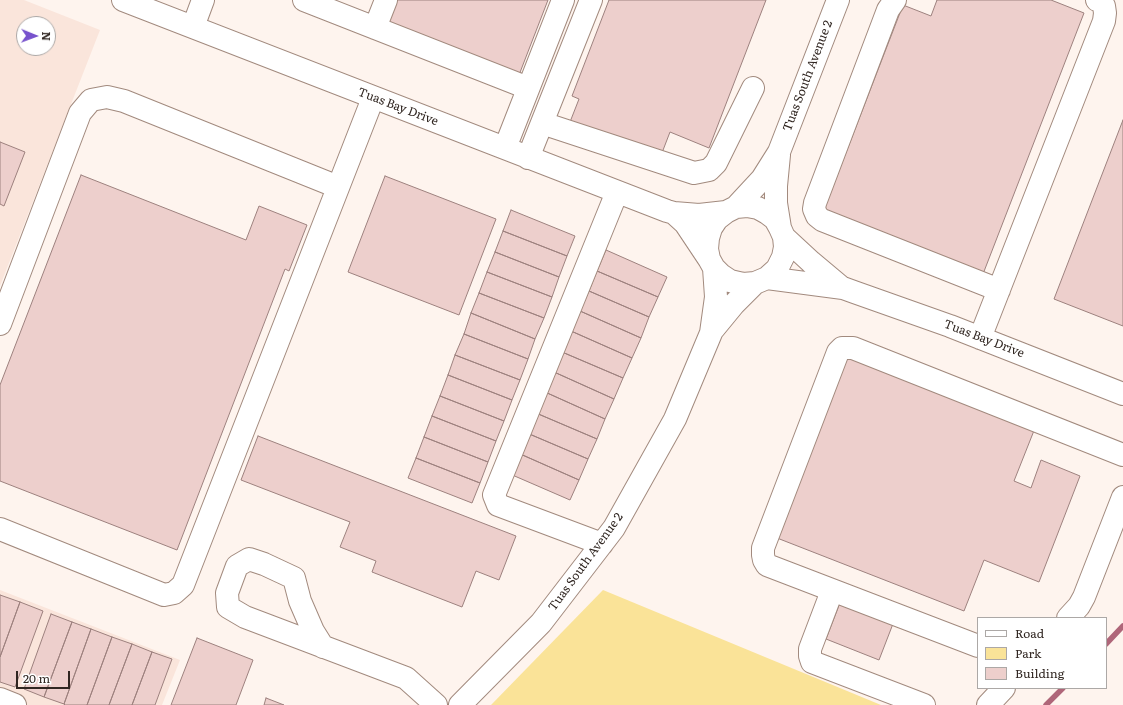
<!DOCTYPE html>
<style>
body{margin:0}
#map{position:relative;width:1123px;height:705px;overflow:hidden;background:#fef4ee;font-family:Literata,serif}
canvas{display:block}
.legend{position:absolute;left:977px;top:617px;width:130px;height:72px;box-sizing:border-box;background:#fff;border:1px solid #aca8a6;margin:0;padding:5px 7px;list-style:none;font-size:12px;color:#302621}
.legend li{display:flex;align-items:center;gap:8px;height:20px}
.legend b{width:20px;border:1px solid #aca8a6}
.north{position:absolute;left:16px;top:16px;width:40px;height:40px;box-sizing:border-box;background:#fff;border:1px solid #aca8a6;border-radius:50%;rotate:91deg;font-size:11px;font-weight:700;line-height:16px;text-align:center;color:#302621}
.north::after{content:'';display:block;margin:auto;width:14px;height:18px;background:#7752cc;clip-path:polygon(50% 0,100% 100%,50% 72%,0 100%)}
.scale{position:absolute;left:16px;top:671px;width:54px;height:18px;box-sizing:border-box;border:2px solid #302621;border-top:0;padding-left:5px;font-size:12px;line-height:14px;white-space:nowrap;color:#302621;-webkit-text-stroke:3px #fff;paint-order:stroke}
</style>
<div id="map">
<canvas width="1123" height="705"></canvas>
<ul class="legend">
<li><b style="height:5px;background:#fff"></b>Road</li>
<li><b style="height:11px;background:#fae398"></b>Park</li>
<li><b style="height:11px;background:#edcfcc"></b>Building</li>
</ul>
<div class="north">N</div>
<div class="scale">20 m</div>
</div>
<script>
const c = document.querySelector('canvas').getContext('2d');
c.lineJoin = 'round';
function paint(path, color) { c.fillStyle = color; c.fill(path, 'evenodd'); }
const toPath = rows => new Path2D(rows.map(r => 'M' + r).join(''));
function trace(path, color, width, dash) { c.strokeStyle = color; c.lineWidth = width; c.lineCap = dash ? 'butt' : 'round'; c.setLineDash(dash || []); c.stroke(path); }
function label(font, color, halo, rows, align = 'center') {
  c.font = font + ' Literata,serif'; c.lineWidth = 4; c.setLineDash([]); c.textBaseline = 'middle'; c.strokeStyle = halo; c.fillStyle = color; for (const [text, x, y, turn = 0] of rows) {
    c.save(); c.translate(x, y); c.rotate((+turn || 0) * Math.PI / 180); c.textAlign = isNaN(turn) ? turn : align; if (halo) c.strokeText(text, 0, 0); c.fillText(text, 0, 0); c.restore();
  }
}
paint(toPath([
 [0,0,24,0,100,30,0,286],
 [24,24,48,24,48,48,24,48],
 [0,590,180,660,162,705,0,705]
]), '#fae5db');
paint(toPath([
 [603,590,881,705,491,705]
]), '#fae398');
trace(toPath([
 [1106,644,1123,626],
 [1046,705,1063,688]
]), '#af6679', 5.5);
const building = toPath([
 [396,0,548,0,519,75,387,24,396,0],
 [609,0,766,0,709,148,670,132,660,158,570,122,579,99,572,96,609,0],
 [937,0,1051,0,1084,13,983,274,823,212,903,5,931,16,937,0],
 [1123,120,1123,326,1054,299,1123,120],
 [0,142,25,152,4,206,0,204,0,142],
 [81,175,246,240,259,206,307,225,289,271,285,269,177,550,0,481,0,385,81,175],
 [385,176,496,219,459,315,348,272,385,176],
 [511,210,575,236,567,256,503,231,511,210],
 [503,231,567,256,559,277,495,252,503,231],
 [606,250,667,277,658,297,597,271,606,250],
 [495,252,559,277,552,297,487,272,495,252],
 [597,271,658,297,649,317,589,291,597,271],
 [487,272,552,297,544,318,479,293,487,272],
 [589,291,649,317,641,338,580,311,589,291],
 [479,293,544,318,535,339,471,313,479,293],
 [580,311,641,338,632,358,571,331,580,311],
 [471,313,535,339,528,359,464,334,471,313],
 [571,331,632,358,623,378,562,352,571,331],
 [464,334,528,359,520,380,455,355,464,334],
 [849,349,1037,423,1014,481,1031,488,1041,460,1080,476,1039,582,984,560,964,611,777,538,849,349],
 [562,352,623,378,614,399,554,372,562,352],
 [455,355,520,380,512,400,448,375,455,355],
 [554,372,614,399,605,419,545,392,554,372],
 [448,375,512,400,504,421,440,396,448,375],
 [545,392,605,419,597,439,536,413,545,392],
 [440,396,504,421,496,441,432,416,440,396],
 [536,413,597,439,588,459,527,433,536,413],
 [432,416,496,441,488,462,424,437,432,416],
 [527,433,588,459,579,480,518,453,527,433],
 [258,436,516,536,499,580,476,571,462,607,372,572,376,561,340,547,350,522,241,480,258,436],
 [424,437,488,462,480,483,416,458,424,437],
 [518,453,579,480,570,500,510,474,518,453],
 [416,458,480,483,472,503,408,478,416,458],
 [0,595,20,602,0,657,0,595],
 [843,595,896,616,879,660,826,639,843,595],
 [20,602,43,611,15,687,0,682,0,657,20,602],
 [51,614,72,622,44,697,24,689,51,614],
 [72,622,91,629,64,704,44,697,72,622],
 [91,629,112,637,87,705,65,705,64,704,91,629],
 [112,637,132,644,109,705,87,705,112,637],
 [197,638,253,660,236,705,171,705,197,638],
 [132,644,152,652,132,705,109,705,132,644],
 [152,652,172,659,155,705,132,705,152,652],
 [266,698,284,705,264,705,266,698]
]);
paint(building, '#edcfcc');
trace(building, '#9d817e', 1);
const minor = toPath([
 [123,0,667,211,674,213,699,215,726,212,736,207,747,206,758,208,767,213,775,219,780,228,784,237,785,247,783,257,777,269,767,278,755,283,743,284,730,281,721,275,714,268,709,259,707,249,708,238,711,228,717,219,726,212],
 [304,0,528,88],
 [895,0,888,10,815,203,814,209,817,216,822,220,999,290],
 [193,27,203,0],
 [375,28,386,0],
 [542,123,694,173,709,170,716,163,753,88],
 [505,148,563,0],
 [779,155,776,186,776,203,780,228],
 [528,158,591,0],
 [736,207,762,179,779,152,838,0],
 [674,213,685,223,709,259],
 [784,237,811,262,842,288],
 [767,278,843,288,854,292,950,326,1123,394],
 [0,324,80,113,91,100,107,97,124,101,338,187],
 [711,332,734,304,755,283],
 [980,338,1104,21,1105,13,1104,6,1100,1,1097,0],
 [0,529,164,595,174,593,183,585,373,98],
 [602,544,498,505,494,495,617,192],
 [832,591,810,649,810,656,812,662,924,705],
 [1068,618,1079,606,1084,597,1123,497],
 [978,646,772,567,767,565,764,560,763,555,763,548,838,352,842,348,853,348,1123,455],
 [323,647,313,631,300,601,294,578,264,564,249,559,237,566,227,593,228,607,245,617,406,678,436,705],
 [0,699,15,705],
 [460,705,541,623,614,528,675,419,711,333,716,297,714,268],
 [988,705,1004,688]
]);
trace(minor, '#a28a7e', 24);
trace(minor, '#fff', 22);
label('12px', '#302621', '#fff', [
 ["Tuas South Avenue 2",808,76,-69],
 ["Tuas Bay Drive",398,107,21],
 ["Tuas Bay Drive",984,339,21],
 ["Tuas South Avenue 2",586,562,-54]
]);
</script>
